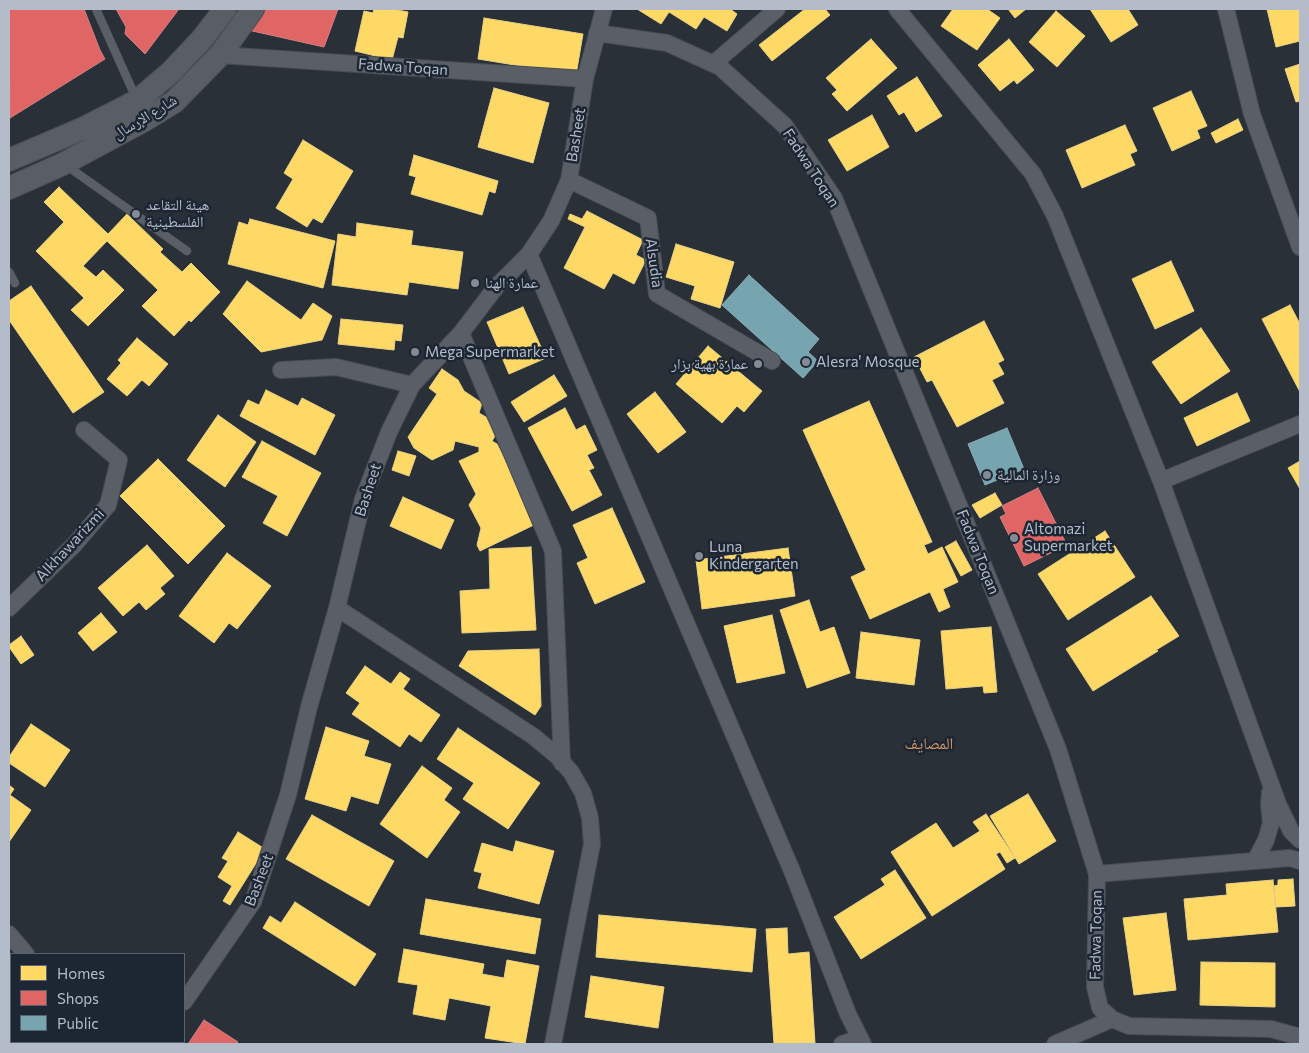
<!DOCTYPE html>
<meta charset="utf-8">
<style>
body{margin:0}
#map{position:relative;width:1309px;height:1053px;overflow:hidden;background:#2a3038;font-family:Commissioner,sans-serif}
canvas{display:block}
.frame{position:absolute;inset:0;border:10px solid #b4bcc9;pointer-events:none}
.legend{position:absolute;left:10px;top:953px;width:175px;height:90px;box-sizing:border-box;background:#1d2633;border:1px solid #59626f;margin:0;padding:6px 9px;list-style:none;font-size:15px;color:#b4bcc9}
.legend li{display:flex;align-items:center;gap:10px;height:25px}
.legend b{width:25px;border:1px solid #59626f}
</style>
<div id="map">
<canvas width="1309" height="1053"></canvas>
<div class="frame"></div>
<ul class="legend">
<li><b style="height:14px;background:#ffd966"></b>Homes</li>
<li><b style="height:14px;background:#e06666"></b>Shops</li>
<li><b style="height:14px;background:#76a5af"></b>Public</li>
</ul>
</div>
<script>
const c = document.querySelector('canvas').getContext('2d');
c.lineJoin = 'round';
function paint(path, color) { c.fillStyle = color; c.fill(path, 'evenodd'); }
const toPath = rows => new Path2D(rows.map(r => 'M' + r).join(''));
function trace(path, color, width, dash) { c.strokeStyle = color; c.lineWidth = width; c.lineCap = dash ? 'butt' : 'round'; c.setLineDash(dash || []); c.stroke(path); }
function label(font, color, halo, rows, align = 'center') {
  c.font = font + ' Commissioner,"Noto Naskh Arabic",sans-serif'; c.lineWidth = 5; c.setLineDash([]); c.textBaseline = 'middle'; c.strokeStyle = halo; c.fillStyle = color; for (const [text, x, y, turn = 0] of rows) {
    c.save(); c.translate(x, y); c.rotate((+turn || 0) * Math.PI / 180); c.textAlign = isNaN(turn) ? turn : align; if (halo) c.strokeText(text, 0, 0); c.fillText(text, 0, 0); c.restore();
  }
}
const homes = toPath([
 [374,9,392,9,408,12,403,38,398,37,392,60,355,51,364,11,373,13,374,9],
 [637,9,730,9,737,14,727,31,704,17,696,29,669,12,661,24,637,9],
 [805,9,825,9,830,15,772,61,759,45,805,9],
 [953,9,987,9,1000,18,977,50,941,26,953,9],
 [1008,9,1026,9,1015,18,1008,9],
 [1090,9,1128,9,1138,25,1111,42,1090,9],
 [1267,9,1300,9,1300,41,1276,47,1267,9],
 [1056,11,1085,36,1057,67,1029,42,1056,11],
 [484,18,583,34,576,75,478,59,484,18],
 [871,39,897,68,847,111,832,94,837,90,826,78,871,39],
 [1009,39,1034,70,1017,84,1014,80,1000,91,978,65,1009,39],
 [1300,64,1300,101,1296,102,1285,69,1300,64],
 [917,77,942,116,916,132,904,112,899,115,887,96,917,77],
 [494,88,549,103,533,163,478,147,494,88],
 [1191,91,1207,126,1197,130,1200,138,1172,151,1153,108,1191,91],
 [872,115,889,147,847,171,828,140,872,115],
 [1238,119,1243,130,1216,143,1211,133,1238,119],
 [1125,125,1137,151,1130,154,1135,165,1082,188,1066,150,1125,125],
 [303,140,353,171,322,223,313,218,307,227,276,208,293,179,284,173,303,140],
 [414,155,498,181,495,193,489,191,482,215,411,194,416,177,409,175,414,155],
 [59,187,108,234,127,214,163,249,160,252,182,272,191,263,220,292,191,322,189,320,174,336,142,306,158,290,107,241,83,266,96,277,103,270,124,290,88,326,71,310,84,298,36,251,64,222,44,202,59,187],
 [587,211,643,240,636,255,646,260,634,284,613,273,604,289,564,268,585,227,568,219,570,214,582,219,587,211],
 [250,219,335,241,323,288,228,264,239,222,248,225,250,219],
 [357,223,413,231,411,245,463,252,458,289,409,282,407,295,332,285,338,234,356,237,357,223],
 [676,244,734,262,720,308,691,299,695,286,666,277,676,244],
 [1171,261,1194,311,1155,329,1132,279,1171,261],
 [247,281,301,320,313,303,332,316,322,340,261,352,223,314,247,281],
 [31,286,104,392,73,413,9,320,9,301,31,286],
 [1290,305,1300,324,1300,392,1262,319,1290,305],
 [523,307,546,358,509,374,487,322,523,307],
 [341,319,403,325,401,341,395,340,394,350,338,344,341,319],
 [984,321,1004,360,998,363,1004,374,992,380,1004,403,957,427,932,380,927,382,914,357,984,321],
 [1201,328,1230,371,1181,404,1152,362,1201,328],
 [137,338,168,364,149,386,142,380,127,396,107,379,121,363,118,360,137,338],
 [708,346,762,391,744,412,737,406,722,423,676,384,708,346],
 [442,369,458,380,464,391,482,403,479,413,486,417,495,436,492,441,497,444,538,523,480,551,477,545,481,528,469,505,476,494,459,461,479,452,479,447,455,441,453,450,432,460,414,448,408,437,437,394,429,388,442,369],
 [554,375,567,396,524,422,511,402,554,375],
 [266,390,298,406,302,398,335,415,315,455,240,416,248,400,259,405,266,390],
 [655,392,686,432,658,453,627,414,655,392],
 [1237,393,1250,421,1197,446,1184,418,1237,393],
 [869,401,932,542,924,545,928,554,942,547,958,582,943,589,950,607,939,612,930,592,870,619,851,577,866,570,803,430,869,401],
 [565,408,576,430,585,425,597,450,587,455,594,468,589,470,602,495,572,511,528,428,565,408],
 [218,415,256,442,225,487,187,460,218,415],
 [262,441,321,473,287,536,263,523,278,496,242,477,262,441],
 [398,451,416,456,409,476,392,470,398,451],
 [158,459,225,526,188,564,120,496,158,459],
 [1300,461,1300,489,1288,468,1300,461],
 [995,493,1002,505,980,518,972,505,995,493],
 [403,497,454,520,441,549,390,526,403,497],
 [612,508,645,582,595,604,577,563,588,558,573,525,612,508],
 [1105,531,1135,577,1068,620,1038,574,1105,531],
 [956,541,972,570,961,576,945,547,956,541],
 [147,545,174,576,160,588,165,594,146,610,139,602,123,616,98,588,147,545],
 [531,547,536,630,462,633,460,591,490,589,489,549,531,547],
 [788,548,795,596,702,609,696,560,788,548],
 [227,553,271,586,237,629,229,623,214,643,179,616,227,553],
 [1151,596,1179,636,1156,650,1158,651,1093,691,1066,649,1151,596],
 [809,600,820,632,834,627,850,673,807,688,780,610,809,600],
 [101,613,117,632,93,651,78,633,101,613],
 [772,615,785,673,737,683,724,626,772,615],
 [991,627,997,692,984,693,983,686,946,689,941,631,991,627],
 [861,632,920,640,914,685,856,678,861,632],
 [21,636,34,655,21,664,9,647,9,645,21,636],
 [539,649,541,706,535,715,459,666,468,651,539,649],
 [365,666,391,684,400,672,410,679,403,689,440,715,421,742,409,734,400,747,352,714,360,703,346,693,365,666],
 [31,724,70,750,45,787,9,763,9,757,31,724],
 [326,727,369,741,364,756,391,764,378,804,351,796,346,811,305,799,326,727],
 [458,728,540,783,508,829,463,799,474,783,437,759,458,728],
 [422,766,452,788,444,800,460,812,427,858,380,824,422,766],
 [9,785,14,789,10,795,31,810,9,842,9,785],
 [1028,794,1056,841,1019,864,990,816,1028,794],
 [986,814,1015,858,1007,863,1000,852,996,854,1005,869,932,916,891,852,936,823,953,848,980,831,973,822,986,814],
 [312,815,394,861,369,906,286,859,312,815],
 [238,832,265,849,230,905,223,901,232,886,218,877,228,861,222,858,238,832],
 [516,841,554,851,539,904,478,888,482,873,474,871,482,843,513,852,516,841],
 [895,870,926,918,861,959,834,917,885,885,881,879,895,870],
 [1293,879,1295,906,1276,907,1274,886,1278,885,1278,880,1293,879],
 [1273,880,1278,932,1188,940,1184,899,1227,895,1226,884,1273,880],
 [426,899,541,919,535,954,420,934,426,899],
 [295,902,376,954,355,986,263,928,270,916,281,923,295,902],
 [1166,913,1176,990,1134,995,1123,918,1166,913],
 [599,915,756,929,752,972,596,957,599,915],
 [787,928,788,954,809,952,815,1043,774,1044,766,929,787,928],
 [404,949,484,964,482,974,504,978,507,960,539,966,525,1044,485,1038,491,1006,449,998,445,1020,413,1014,418,985,398,982,404,949],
 [1201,962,1275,963,1275,1007,1200,1005,1201,962],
 [591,976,664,987,658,1028,585,1017,591,976],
 [9,982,11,984,11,999,9,1001,9,982]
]);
paint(homes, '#ffd966');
trace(homes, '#e8d084', 1);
const shops = toPath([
 [9,9,84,9,100,50,105,59,10,118,9,9],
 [116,9,179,9,145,54,125,34,126,27,116,9],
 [255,9,338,9,324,47,239,28,255,9],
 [1038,488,1067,545,1024,566,1000,517,1006,514,1002,506,1038,488],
 [204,1020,238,1042,236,1044,188,1044,204,1020]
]);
paint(shops, '#e06666');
trace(shops, '#d38084', 1);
const public = toPath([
 [749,275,819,339,808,352,818,361,803,378,722,305,749,275],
 [1007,428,1024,469,985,485,968,444,1007,428]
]);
paint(public, '#76a5af');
trace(public, '#89acb7', 1);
const lane = toPath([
 [96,9,136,98],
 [67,166,187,251],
 [9,272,15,283]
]);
const street = toPath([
 [897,9,1033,174,1055,216,1161,481,1278,804,1291,831,1300,840],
 [1226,9,1252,114,1300,247],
 [597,33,667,43,720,67,785,126,834,198,1058,749,1097,874,1095,987,1100,1008,1112,1019,1129,1026,1271,1029,1300,1037],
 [220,55,585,79],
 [713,64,777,9],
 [569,180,648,218,657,294,772,361],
 [529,254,792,871,848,1014,863,1044],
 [461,333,553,551,562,763],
 [281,370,336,367,412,385],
 [1161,481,1300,424],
 [9,608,74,545,108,505,119,460,84,430],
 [337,608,533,736,556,755,571,772,583,793,590,818,592,844,553,1044],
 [1255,861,1266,840,1271,823,1269,805,1270,792],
 [1097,874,1290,858,1300,861],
 [9,934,26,954],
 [184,1002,253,902,288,795,309,707,337,608,363,499,389,432,412,385,461,333,496,287,529,254,551,221,569,180,585,79,604,9],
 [100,1042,102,1044],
 [155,1044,156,1042],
 [842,1044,860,1038],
 [1055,1044,1112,1019]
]);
const secondary = toPath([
 [9,160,84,128,137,101,171,72,202,39,225,9],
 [9,188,63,164,143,121,174,102,220,55,253,9]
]);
trace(lane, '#484c53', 9);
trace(street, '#484c53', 18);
trace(secondary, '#484c53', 24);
trace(lane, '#5a5e66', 8);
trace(street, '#5a5e66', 16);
trace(secondary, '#595d64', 22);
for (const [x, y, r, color] of [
 [136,214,5,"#848b96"],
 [475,283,5,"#848b96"],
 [415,352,5,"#848b96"],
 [806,362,5,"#848b96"],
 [758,364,5,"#848b96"],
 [987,475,5,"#848b96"],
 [1014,538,5,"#848b96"],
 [699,556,5,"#848b96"]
]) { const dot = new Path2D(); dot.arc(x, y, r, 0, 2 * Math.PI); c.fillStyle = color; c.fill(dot); trace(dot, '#1d2633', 2); }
label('15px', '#b4bcc9', '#1d2633', [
 ["Fadwa Toqan",403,67,4],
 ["شارع الإرسال",145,117,-31],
 ["Basheet",576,135,-81],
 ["Fadwa Toqan",811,168,57],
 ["Alsudia",654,263,82],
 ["Basheet",368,490,-72],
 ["Alkhawarizmi",70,545,-47],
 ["Fadwa Toqan",978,552,68],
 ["Basheet",259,880,-69],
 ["Fadwa Toqan",1096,935,-89]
]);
label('15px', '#b4bcc9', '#1d2633', [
 ["هيئة التقاعد",146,205],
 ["الفلسطينية",146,222],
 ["عمارة الهنا",485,283],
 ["Mega Supermarket",425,352],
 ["Alesra' Mosque",816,362],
 ["عمارة بهية بزار",748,364,"right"],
 ["وزارة المالية",997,475],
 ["Altomazi",1024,529],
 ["Supermarket",1024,546],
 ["Luna",709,547],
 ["Kindergarten",709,564]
], 'left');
label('16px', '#d59563', '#1d2633', [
 ["المصايف",929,744]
]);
</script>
